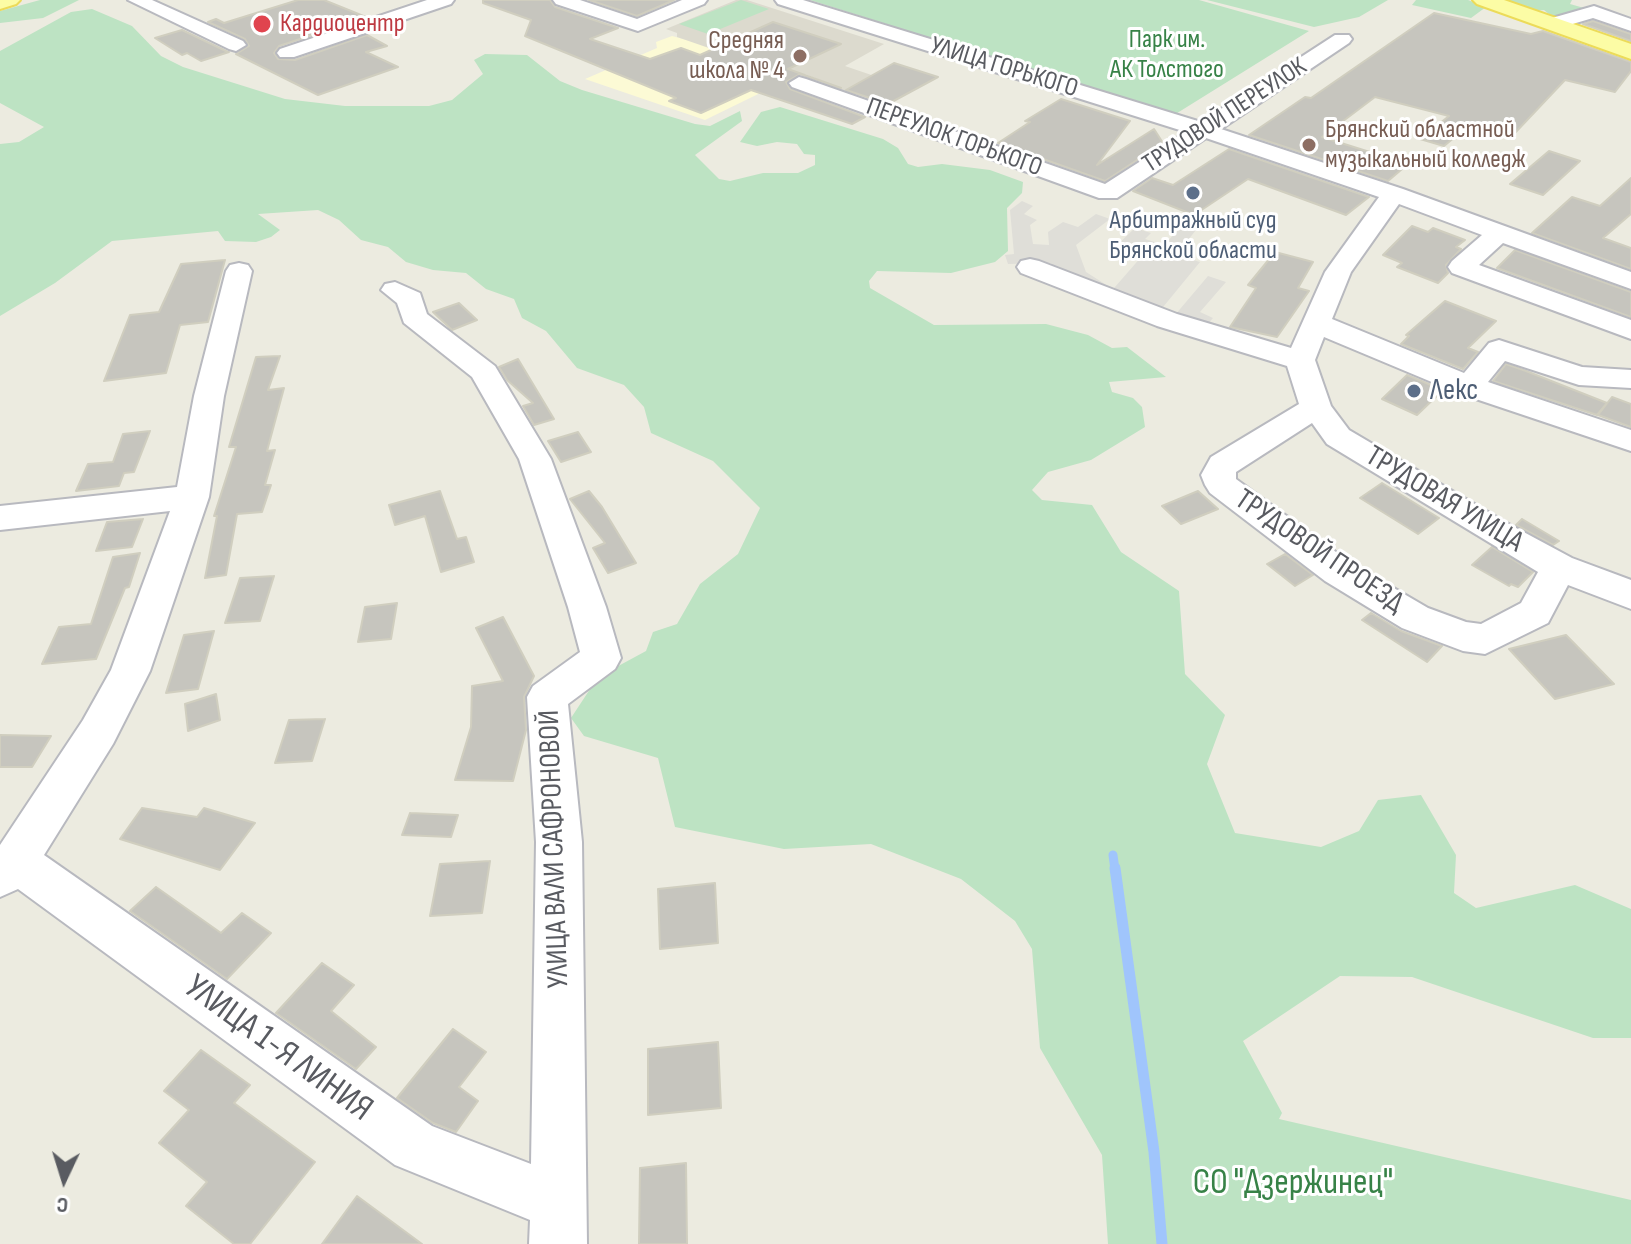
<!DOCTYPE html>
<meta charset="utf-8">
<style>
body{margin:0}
#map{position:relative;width:1631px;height:1244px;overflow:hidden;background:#ecebe0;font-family:"Sofia Sans Condensed",sans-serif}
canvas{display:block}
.north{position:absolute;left:24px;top:1140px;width:80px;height:80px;-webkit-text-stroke:6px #fff;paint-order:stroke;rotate:184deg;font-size:22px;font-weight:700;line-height:32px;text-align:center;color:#595b61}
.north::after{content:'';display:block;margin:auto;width:28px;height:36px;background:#595b61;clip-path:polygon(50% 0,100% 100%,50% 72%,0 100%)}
</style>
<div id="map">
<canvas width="1631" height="1244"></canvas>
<div class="north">С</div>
</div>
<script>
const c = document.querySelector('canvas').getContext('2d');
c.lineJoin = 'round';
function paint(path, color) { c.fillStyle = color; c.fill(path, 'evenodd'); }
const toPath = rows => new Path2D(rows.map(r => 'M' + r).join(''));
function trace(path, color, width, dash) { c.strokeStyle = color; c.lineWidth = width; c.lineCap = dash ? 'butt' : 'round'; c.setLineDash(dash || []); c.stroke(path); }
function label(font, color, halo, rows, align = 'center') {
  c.font = font + ' "Sofia Sans Condensed",sans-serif'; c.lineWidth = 6; c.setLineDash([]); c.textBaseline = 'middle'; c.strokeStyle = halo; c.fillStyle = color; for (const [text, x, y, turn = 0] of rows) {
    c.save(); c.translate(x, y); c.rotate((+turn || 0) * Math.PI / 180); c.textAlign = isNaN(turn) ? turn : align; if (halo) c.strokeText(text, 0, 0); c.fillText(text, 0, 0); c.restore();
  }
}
paint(toPath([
 [672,36,703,44,793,77,705,120,585,79,657,48,656,42]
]), '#fcfad5');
paint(toPath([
 [1022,201,1033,206,1024,214,1037,220,1030,225,1033,244,1049,245,1048,232,1063,222,1078,227,1096,214,1110,219,1076,245,1086,272,1108,286,1096,291,1057,274,1051,263,1008,264,1005,255,1014,254,1010,210],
 [1182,226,1196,230,1176,255,1200,262,1159,312,1108,295,1142,256,1152,259,1157,254,1139,247,1130,255,1113,249,1135,228,1151,233,1145,239,1164,245],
 [1208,276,1226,282,1200,312,1213,318,1206,326,1175,315]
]), '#dfded8');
paint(toPath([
 [736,0,747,0,884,44,845,66,886,80,853,96,825,86,823,81,805,74,793,77,677,37,677,33,666,29]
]), '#dcdace');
paint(toPath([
 [40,0,79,0,43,18,0,23,0,11],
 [741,0,769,9,708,34,679,24],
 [810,0,1199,0,1309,31,1174,115],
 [1207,0,1388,0,1359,17,1314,27],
 [1416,0,1468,0,1486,7,1471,18,1412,5],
 [1506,0,1572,0,1570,4,1591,10,1555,19,1544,10,1533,11],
 [92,9,132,26,161,56,183,67,285,99,345,106,429,106,452,100,483,74,474,60,485,54,527,55,560,81,582,90,695,124,710,126,740,111,742,121,695,155,719,179,730,181,763,173,798,173,815,165,815,155,804,154,797,144,777,142,757,146,740,142,761,112,780,107,883,139,898,148,908,164,918,167,942,164,990,170,1023,182,1022,193,1007,208,1008,251,995,262,951,273,877,271,869,281,870,288,934,325,1046,324,1088,335,1112,348,1127,347,1166,377,1109,382,1112,392,1133,398,1142,407,1145,427,1091,460,1048,472,1032,490,1042,500,1092,505,1121,552,1179,591,1185,674,1225,715,1207,764,1235,833,1321,847,1359,831,1378,800,1421,795,1456,855,1454,893,1476,908,1575,885,1631,909,1631,1038,1593,1038,1412,977,1340,976,1243,1041,1282,1113,1279,1119,1631,1200,1631,1244,1108,1244,1102,1155,1040,1048,1032,949,1015,921,961,879,871,844,784,849,675,827,658,758,584,736,571,718,598,677,646,651,653,632,677,624,700,584,738,554,760,508,713,461,651,433,644,407,624,385,577,368,546,331,522,318,514,299,486,289,466,273,433,270,406,262,388,247,361,240,339,220,318,210,258,214,280,230,271,237,256,242,225,241,218,231,112,241,55,283,0,316,0,144,19,142,44,127,0,103,0,51,71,12]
]), '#bde3c3');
trace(toPath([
 [1113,855,1115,870]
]), '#a0c5fc', 9);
trace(toPath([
 [1115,868,1154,1152,1162,1244]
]), '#a0c5fc', 11);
const building = toPath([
 [298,0,324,0,366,17,279,46,274,53,278,59,295,60,367,35,387,46,366,52,398,67,318,95,236,54,249,46,245,39,208,22,216,19,224,23,298,0],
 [483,0,550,0,555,7,618,28,590,39,650,59,681,48,700,55,773,22,841,44,788,69,841,88,800,74,786,82,790,89,865,117,852,124,751,90,701,113,669,101,676,98,525,36,531,20,483,3,483,0],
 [589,0,674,0,637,16,589,0],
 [1434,13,1531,34,1543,31,1631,62,1631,71,1615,92,1565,80,1513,135,1472,123,1444,146,1420,139,1449,116,1375,97,1322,137,1408,164,1388,181,1249,135,1305,97,1311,98,1434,13],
 [1593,21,1631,34,1631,41,1583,24,1593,21],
 [182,30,228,52,229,52,201,61,187,53,182,55,155,38,182,30],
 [894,63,938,77,888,104,846,90,894,63],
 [1061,99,1130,121,1097,165,1154,129,1163,143,1105,181,998,143,1030,122,1025,121,1061,99],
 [1229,149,1369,197,1346,215,1248,179,1194,215,1133,191,1152,178,1173,185,1229,149],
 [1549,151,1580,161,1543,195,1510,184,1549,151],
 [1631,178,1631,214,1603,238,1631,248,1631,269,1532,233,1572,197,1600,206,1631,178],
 [1412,226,1428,232,1433,228,1465,240,1456,247,1461,249,1446,265,1448,273,1438,283,1397,267,1402,263,1383,255,1412,226],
 [1515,250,1631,292,1631,317,1497,268,1515,250],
 [1275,252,1313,262,1298,288,1309,291,1277,337,1230,327,1256,288,1248,285,1275,252],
 [225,260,208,322,180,325,166,373,104,381,130,315,159,312,181,264,225,260],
 [1445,301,1496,321,1468,348,1478,352,1463,369,1401,344,1409,336,1406,335,1445,301],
 [459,303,477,320,452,330,433,312,459,303],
 [280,356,268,390,284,388,267,451,275,450,265,485,271,485,262,512,237,514,226,575,205,578,217,516,214,516,236,447,229,447,256,357,280,356],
 [518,359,554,419,534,425,523,406,533,403,507,380,499,367,518,359],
 [1506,364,1526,371,1607,403,1597,415,1493,381,1506,364],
 [1407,375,1443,390,1417,415,1382,399,1407,375],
 [1612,397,1631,404,1631,427,1598,415,1612,397],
 [150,431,134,472,124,473,119,486,76,491,88,464,113,462,123,434,150,431],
 [578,432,591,452,561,462,548,441,578,432],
 [1382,483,1439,518,1418,534,1360,498,1382,483],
 [440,491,457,539,466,537,474,562,441,572,425,516,395,525,389,505,440,491],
 [589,491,602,507,636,563,608,573,593,548,605,543,570,499,589,491],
 [1198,491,1218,509,1181,524,1162,506,1198,491],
 [143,519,132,547,96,551,107,522,143,519],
 [1522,519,1559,541,1553,545,1516,525,1522,519],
 [1492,547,1533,572,1518,587,1511,584,1509,586,1472,565,1492,547],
 [140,553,129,587,125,588,96,659,42,664,59,627,91,624,113,557,140,553],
 [1285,554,1313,575,1295,586,1267,564,1285,554],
 [274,576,260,621,225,623,240,578,274,576],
 [397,603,391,639,358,642,365,607,397,603],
 [1371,613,1401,631,1442,646,1427,662,1362,620,1371,613],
 [503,617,534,676,524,697,526,730,513,781,455,780,471,727,472,686,503,681,476,628,503,617],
 [214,631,198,689,166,693,184,635,214,631],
 [1566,635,1614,684,1555,699,1509,649,1566,635],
 [216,694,220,720,188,731,185,704,216,694],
 [325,719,312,761,275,763,289,720,325,719],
 [0,735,51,736,32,767,0,767,0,735],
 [142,808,197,817,204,808,255,823,220,870,120,839,142,808],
 [410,813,458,815,451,837,402,835,410,813],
 [490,861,482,913,430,916,440,864,490,861],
 [715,883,718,943,660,949,658,889,715,883],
 [156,887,221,933,242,913,271,933,227,979,130,911,156,887],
 [322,963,354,985,331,1011,376,1047,356,1069,276,1013,322,963],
 [453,1029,486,1052,459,1087,478,1101,456,1132,433,1123,397,1098,453,1029],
 [718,1042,721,1108,648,1115,648,1049,718,1042],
 [201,1050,250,1085,234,1103,315,1162,250,1244,234,1244,186,1206,207,1182,159,1143,189,1110,164,1091,201,1050],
 [686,1163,687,1244,639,1244,640,1168,686,1163],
 [357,1196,422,1244,322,1244,357,1196]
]);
paint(building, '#c6c5be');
trace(building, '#d0cebf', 2);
const minor = toPath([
 [128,0,152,0,243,41,246,45,236,51,229,49,128,0],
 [427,0,454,0,451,4,294,57,280,57,277,53,280,49,427,0],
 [553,0,580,0,637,19,682,0,707,0,704,4,638,31,556,4,553,0],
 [775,0,803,0,1201,122,1335,35,1349,35,1352,39,1349,43,1221,129,1403,189,1631,272,1631,289,1503,243,1479,265,1631,320,1631,339,1452,273,1448,267,1452,261,1482,235,1399,204,1351,272,1332,319,1464,373,1489,343,1499,340,1582,367,1631,370,1631,388,1579,385,1505,361,1488,382,1631,430,1631,451,1458,393,1324,337,1315,360,1331,406,1349,430,1505,522,1572,558,1631,580,1631,609,1568,585,1548,623,1485,654,1463,651,1402,628,1325,581,1210,493,1205,485,1201,475,1211,457,1299,404,1287,366,1157,326,1021,273,1017,267,1021,261,1030,259,1039,261,1177,314,1291,348,1325,272,1379,197,1206,138,1117,198,1099,198,792,87,789,83,799,77,806,79,1105,184,1186,132,778,4,775,0],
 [1312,423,1327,444,1538,572,1521,603,1481,624,1466,622,1428,608,1351,563,1236,479,1236,472,1312,423],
 [1594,6,1631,19,1631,31,1593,18,1552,30,1543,24,1545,20,1594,6],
 [239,263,248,265,252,271,224,396,209,497,150,671,113,744,44,855,432,1126,531,1164,536,842,527,697,533,686,580,652,568,607,519,459,472,377,404,323,397,303,381,290,385,284,395,282,420,293,427,314,495,366,551,459,606,607,621,658,615,669,568,704,582,842,587,1244,529,1244,530,1220,395,1165,18,889,0,897,0,845,83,720,111,670,170,511,0,530,0,506,177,487,194,396,226,271,230,265,239,263]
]);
const major = toPath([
 [0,0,20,0,16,4,0,9,0,0],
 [1473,0,1504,0,1631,44,1631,59,1477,4,1473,0]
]);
trace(minor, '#b8b9bf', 4);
trace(major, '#ecdb59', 4);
paint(minor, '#fff');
paint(major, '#fcfca5');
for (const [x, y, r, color] of [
 [262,24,10,"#e0444e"],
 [800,56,8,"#8d6e63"],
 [1309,145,8,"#8d6e63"],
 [1193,193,8,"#5c6f8a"],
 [1414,391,8,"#5c6f8a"]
]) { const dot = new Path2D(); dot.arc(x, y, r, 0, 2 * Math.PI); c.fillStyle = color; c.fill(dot); trace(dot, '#fff', 3); }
label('26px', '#be3a42', '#fff', [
 ["Кардиоцентр",280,24]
], 'left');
label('26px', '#378247', '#fff', [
 ["Парк им.",1167,40],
 ["АК Толстого",1167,70]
]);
label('26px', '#785e54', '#fff', [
 ["Средняя",784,41],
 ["школа № 4",784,71],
 ["Брянский областной",1325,130,"left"],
 ["музыкальный колледж",1325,160,"left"]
], 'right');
label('26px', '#595b61', '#fff', [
 ["УЛИЦА ГОРЬКОГО",1004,68,17],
 ["ТРУДОВОЙ ПЕРЕУЛОК",1225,116,-33],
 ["ПЕРЕУЛОК ГОРЬКОГО",954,138,20]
]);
label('26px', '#4e5e75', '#fff', [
 ["Арбитражный суд",1193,221],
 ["Брянской области",1193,251]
]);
label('30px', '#4e5e75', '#fff', [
 ["Лекс",1430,391]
], 'left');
label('30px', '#595b61', '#fff', [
 ["ТРУДОВАЯ УЛИЦА",1444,500,31],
 ["ТРУДОВОЙ ПРОЕЗД",1319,552,34],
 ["УЛИЦА ВАЛИ САФРОНОВОЙ",555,849,-92]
]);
label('36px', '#595b61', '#fff', [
 ["УЛИЦА 1-Я ЛИНИЯ",278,1049,36]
]);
label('36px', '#378247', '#fff', [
 ["СО \"Дзержинец\"",1293,1184]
]);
</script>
